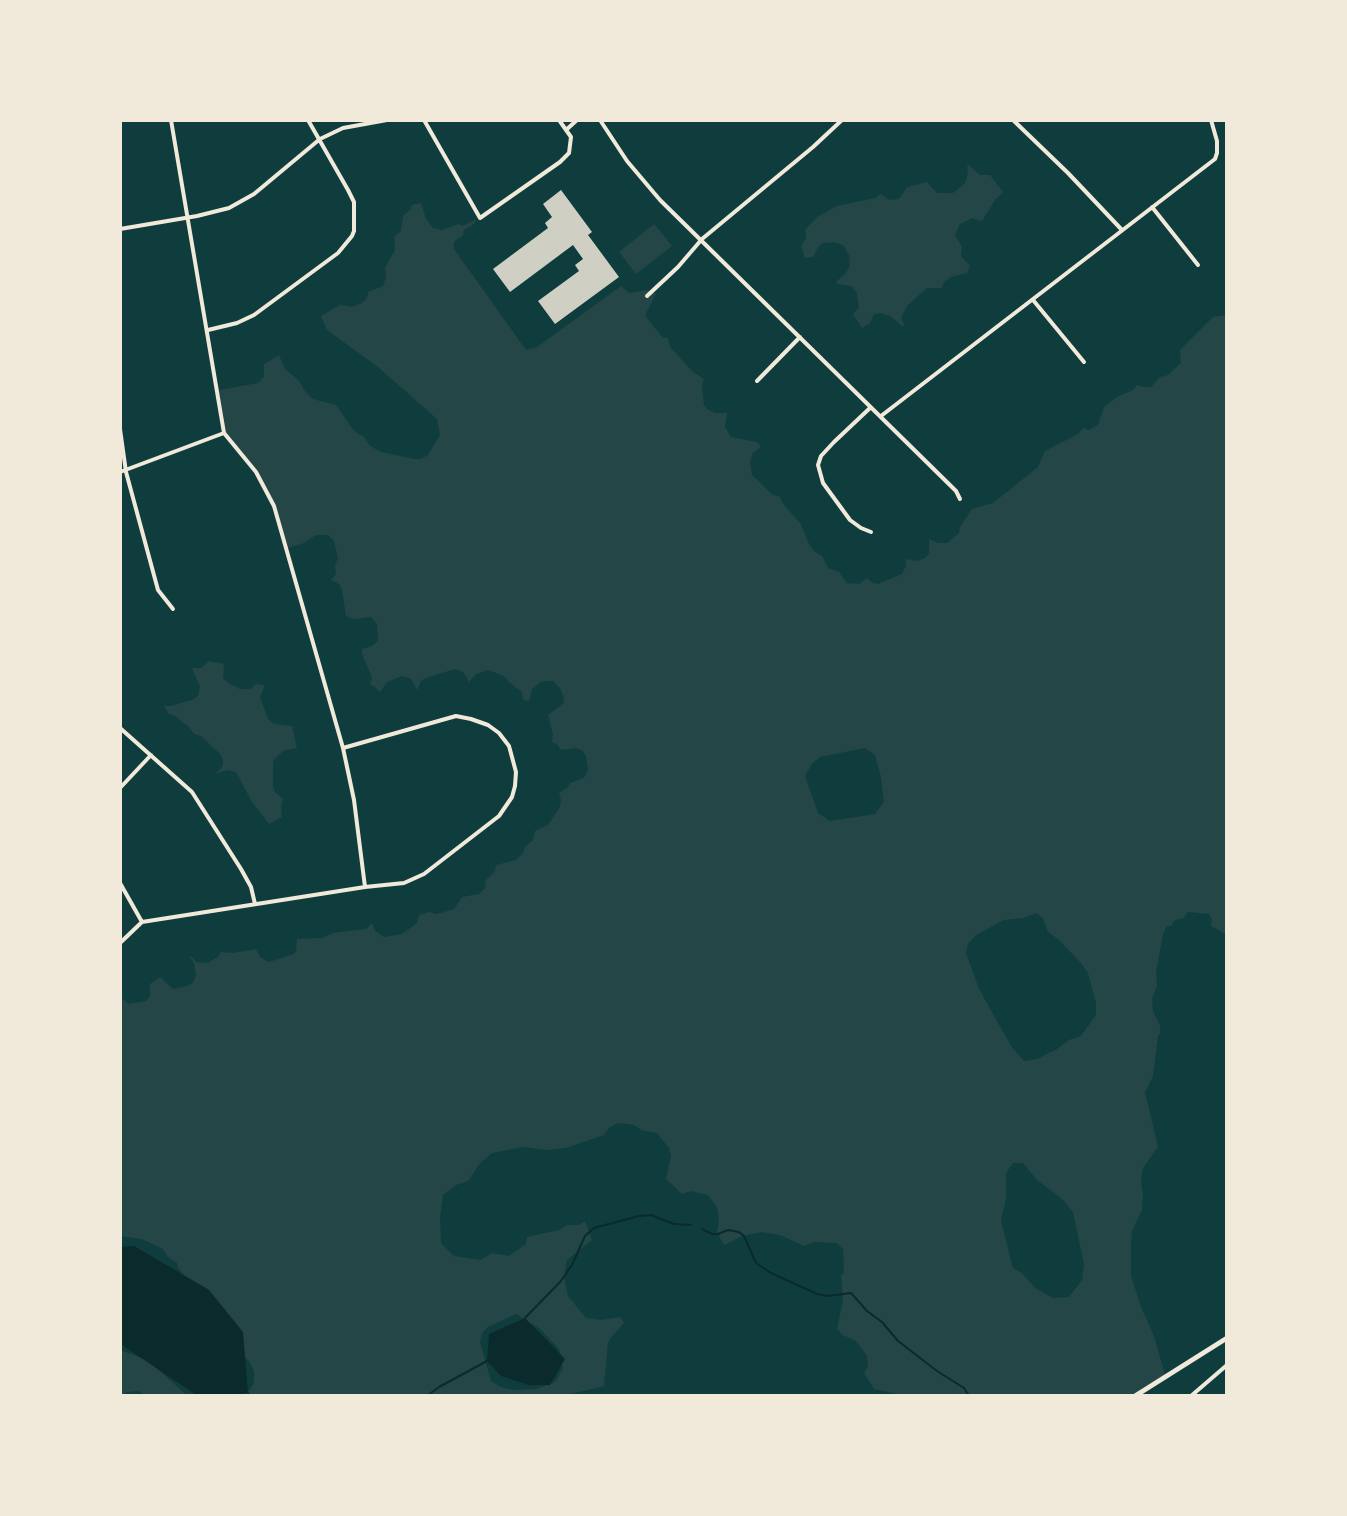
<!DOCTYPE html>
<style>
body{margin:0}
#map{position:relative;width:1347px;height:1516px;overflow:hidden;background:#0f3d3e;font-family:"PT Serif",serif}
canvas{display:block}
.frame{position:absolute;inset:0;border:122px solid #f1e9da;pointer-events:none}
</style>
<div id="map">
<canvas width="1347" height="1516"></canvas>
<div class="frame"></div>
</div>
<script>
const c = document.querySelector('canvas').getContext('2d');
c.lineJoin = 'round';
function paint(path, color) { c.fillStyle = color; c.fill(path, 'evenodd'); }
const toPath = rows => new Path2D(rows.map(r => 'M' + r).join(''));
function trace(path, color, width, dash) { c.strokeStyle = color; c.lineWidth = width; c.lineCap = dash ? 'butt' : 'round'; c.setLineDash(dash || []); c.stroke(path); }
paint(toPath([
 [969,165,980,175,990,175,1003,192,995,200,982,221,972,218,960,224,955,235,962,247,961,256,970,266,967,273,951,277,944,282,942,288,927,288,907,306,901,318,905,326,902,326,890,316,881,313,874,314,870,323,862,328,853,314,859,308,857,293,852,286,838,284,836,282,846,273,850,265,849,255,843,245,833,242,823,243,819,246,813,257,804,258,804,253,801,247,806,238,805,230,817,217,837,206,875,198,881,194,889,200,899,199,907,187,927,182,937,193,953,193,965,183,968,174,967,167],
 [421,203,426,219,433,228,441,230,459,224,462,226,477,219,474,224,464,230,463,235,454,242,454,249,526,350,537,347,621,286,629,293,647,290,656,294,646,313,646,317,663,338,668,338,670,347,693,372,704,379,702,386,704,405,707,409,715,413,727,413,725,427,731,437,757,442,761,447,753,453,750,462,752,475,773,495,779,496,784,505,800,523,810,546,815,552,822,556,828,568,839,572,847,583,859,584,867,578,873,583,878,584,902,574,906,566,905,559,918,561,925,558,929,553,929,539,938,543,947,543,959,533,960,527,972,509,993,503,1038,467,1045,451,1078,434,1083,428,1089,430,1098,425,1104,407,1117,397,1133,390,1137,385,1143,387,1151,387,1160,377,1168,375,1181,363,1180,350,1213,317,1227,315,1227,935,1211,926,1212,920,1209,914,1188,912,1183,918,1175,920,1171,926,1167,926,1163,934,1156,973,1157,985,1152,999,1153,1011,1160,1026,1160,1033,1158,1036,1153,1076,1145,1092,1158,1147,1143,1168,1141,1181,1143,1197,1142,1210,1132,1231,1131,1246,1131,1276,1141,1307,1154,1336,1165,1375,1135,1396,906,1396,874,1389,864,1373,868,1366,867,1356,856,1341,843,1335,837,1329,843,1300,841,1276,844,1273,843,1249,837,1243,815,1242,804,1246,780,1235,762,1232,742,1236,724,1245,717,1232,719,1221,717,1207,708,1195,691,1191,682,1194,666,1179,671,1156,669,1148,657,1133,641,1130,634,1125,618,1123,609,1128,604,1135,566,1148,546,1150,523,1147,492,1153,480,1163,468,1181,456,1185,443,1195,440,1216,441,1243,454,1256,480,1260,492,1253,509,1256,526,1244,527,1237,559,1230,567,1225,579,1225,585,1221,592,1240,567,1260,564,1277,568,1296,586,1318,601,1320,620,1317,624,1323,612,1336,608,1343,604,1386,563,1396,241,1396,250,1390,254,1383,254,1372,250,1362,239,1352,191,1283,178,1268,177,1263,168,1257,163,1249,142,1239,120,1236,120,997,129,1004,146,1001,150,996,150,984,160,977,173,989,187,986,193,983,196,975,194,963,190,957,191,956,196,962,208,963,219,956,220,952,233,953,256,949,260,957,269,962,294,954,296,951,297,939,322,938,333,933,366,929,372,923,375,931,384,937,402,934,417,923,419,915,429,912,437,914,454,909,462,897,479,894,485,888,486,880,495,871,496,865,516,860,523,853,525,847,533,840,535,831,548,825,560,807,561,800,559,793,567,788,570,783,584,778,588,770,586,756,583,751,576,748,561,750,557,744,552,742,553,735,548,715,563,704,564,698,560,688,553,681,542,681,532,689,529,701,523,700,522,692,509,682,504,676,488,670,476,674,469,682,463,672,455,669,426,678,421,681,417,690,411,679,402,676,387,682,380,692,374,686,370,685,372,677,362,654,362,649,372,646,378,641,377,624,371,617,353,619,346,616,342,590,339,584,331,580,336,574,335,566,338,558,334,541,328,535,316,535,304,543,288,548,286,547,274,504,251,463,224,433,219,390,258,383,264,377,264,364,279,355,285,369,299,381,304,390,313,399,336,405,354,431,364,437,370,446,381,452,415,459,421,459,428,455,440,435,437,419,378,367,327,330,321,316,340,305,352,307,362,303,367,298,368,292,383,286,386,277,385,268,395,250,394,237,401,231,403,216,410,210,412,205],
 [865,748,875,755,881,777,884,802,875,814,830,821,818,813,805,776,812,764,820,757],
 [1036,913,1043,918,1048,932,1059,940,1081,963,1088,973,1096,1003,1096,1015,1081,1036,1069,1040,1057,1049,1037,1059,1024,1061,1011,1046,979,989,966,953,968,944,976,935,1004,920,1024,918],
 [1013,1163,1023,1163,1037,1180,1061,1198,1073,1212,1084,1264,1082,1280,1069,1297,1053,1298,1035,1288,1022,1273,1013,1268,1001,1221,1006,1198,1006,1173],
 [516,1314,540,1329,559,1349,563,1369,555,1382,536,1389,513,1390,501,1387,491,1381,480,1342,482,1333,488,1327],
 [654,224,672,246,636,274,619,252],
 [209,661,224,664,223,678,230,684,240,689,250,689,256,684,265,685,260,697,268,719,274,724,292,726,297,748,283,751,273,761,273,787,275,792,283,799,281,806,282,817,269,824,252,802,236,772,227,770,215,774,223,766,223,760,220,754,201,736,194,734,189,727,175,716,169,714,164,706,171,706,194,699,198,696,200,687,192,668,201,668],
 [120,1350,147,1360,188,1396,147,1396,138,1391,127,1392,120,1396]
]), '#244646');
paint(toPath([
 [134,1246,209,1290,243,1332,248,1393,227,1396,198,1396,122,1345,120,1247],
 [525,1318,565,1359,550,1385,529,1385,501,1376,487,1361,489,1334]
]), '#0a2a2b');
trace(toPath([
 [702,1229,712,1234,718,1234,728,1230,739,1232,744,1236,756,1263,771,1273,817,1294,828,1296,851,1293,867,1311,882,1322,898,1341,937,1371,964,1388,969,1396],
 [525,1318,561,1281,572,1265,585,1236,594,1228,639,1216,651,1215,674,1224,691,1225],
 [248,1393,249,1396],
 [427,1396,439,1387,487,1361]
]), '#0a2a2b', 2);
paint(toPath([
 [561,190,592,232,588,235,619,277,555,324,538,301,579,271,575,265,583,259,573,245,510,292,493,269,548,228,545,223,552,217,543,204]
]), '#cfcfc3');
trace(toPath([
 [171,120,224,433,256,472,274,506,343,748,354,800,365,887],
 [424,120,480,218,560,162,569,153,571,137,559,120],
 [600,120,627,161,660,200,956,491,960,499],
 [1013,120,1068,173,1122,230],
 [566,130,577,120],
 [1152,207,1198,265],
 [120,229,197,216,229,208,254,194,320,139,343,128,387,120],
 [647,296,678,267,702,239,813,147,842,120],
 [1033,300,1084,362],
 [208,330,237,323,254,315,338,253,352,236,354,231,354,202,348,190,308,120],
 [757,381,800,337],
 [870,408,834,442,821,456,818,465,823,483,850,520,861,528,871,532],
 [881,416,1215,159,1217,153,1217,141,1211,120],
 [120,429,126,472,158,590,173,609],
 [120,472,224,433],
 [120,728,192,792,241,869,251,887,255,904],
 [120,788,151,755],
 [120,883,142,922],
 [142,922,365,887,404,883,424,874,499,816,512,797,515,786,516,772,509,746,499,733,488,725,471,719,456,716,343,748],
 [120,943,142,922],
 [1191,1396,1227,1365]
]), '#f1e9da', 4);
trace(toPath([
 [1135,1396,1227,1338]
]), '#f1e9da', 5);
</script>
